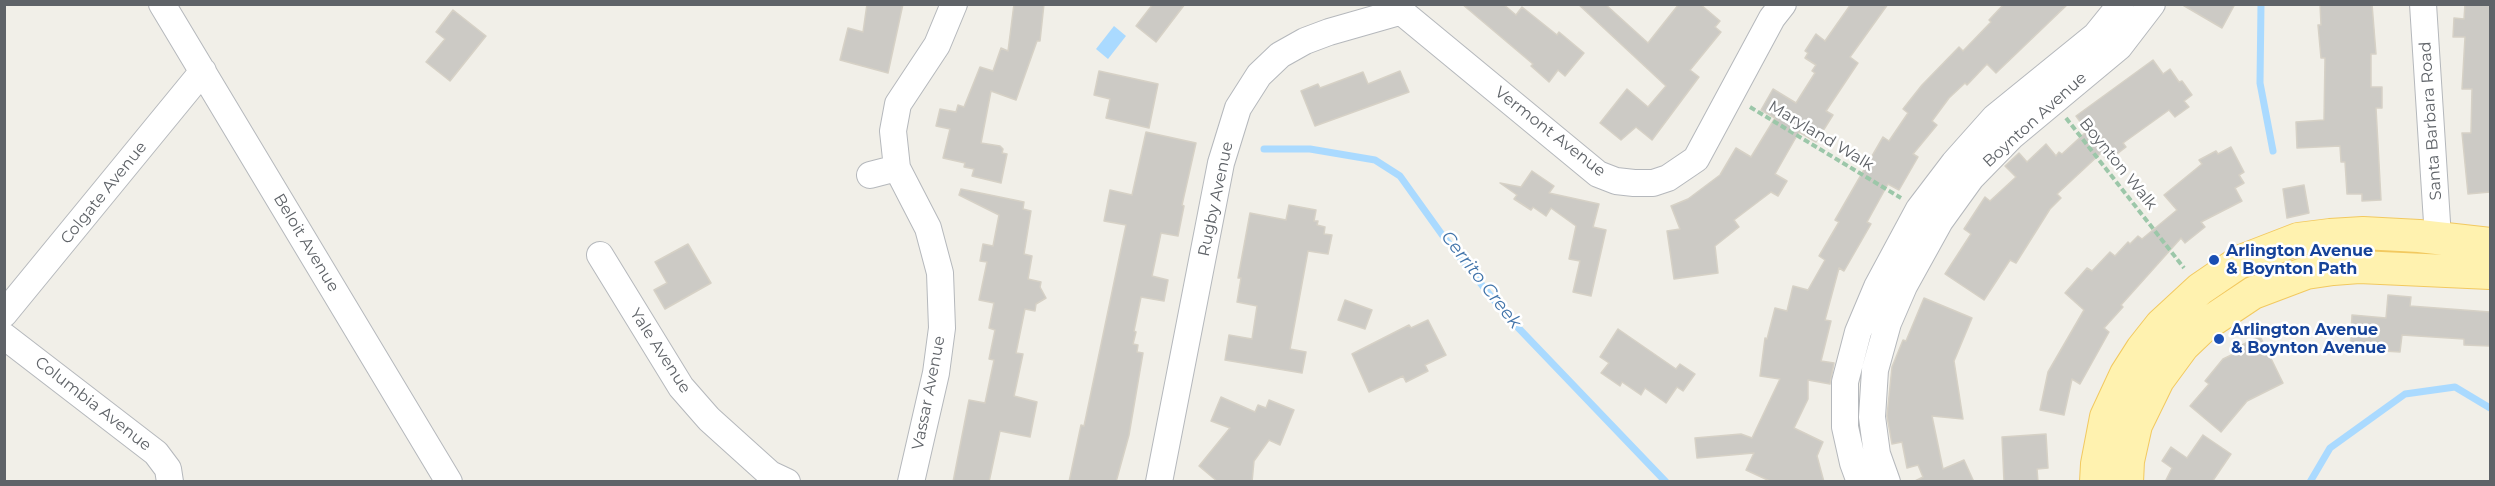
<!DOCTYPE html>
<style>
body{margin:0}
#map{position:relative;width:2495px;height:486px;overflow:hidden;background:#f1efe8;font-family:Montserrat,sans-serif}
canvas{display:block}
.frame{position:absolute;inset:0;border:6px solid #5f6368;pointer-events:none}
</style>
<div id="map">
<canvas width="2495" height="486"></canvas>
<div class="frame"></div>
</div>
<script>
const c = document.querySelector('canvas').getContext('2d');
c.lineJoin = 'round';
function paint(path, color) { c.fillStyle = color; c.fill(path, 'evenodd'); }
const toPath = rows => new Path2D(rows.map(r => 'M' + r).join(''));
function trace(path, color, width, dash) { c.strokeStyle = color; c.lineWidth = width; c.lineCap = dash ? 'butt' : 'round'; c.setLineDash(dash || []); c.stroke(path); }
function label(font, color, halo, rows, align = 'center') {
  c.font = font + ' Montserrat,sans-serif'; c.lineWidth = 5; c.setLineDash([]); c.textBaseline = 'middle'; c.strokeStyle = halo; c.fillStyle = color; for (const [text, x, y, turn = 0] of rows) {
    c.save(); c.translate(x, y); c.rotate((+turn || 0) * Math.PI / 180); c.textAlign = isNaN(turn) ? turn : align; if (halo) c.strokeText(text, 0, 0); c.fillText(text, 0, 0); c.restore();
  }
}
paint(toPath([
 [1114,26,1126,36,1108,59,1096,49]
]), '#aadaff');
trace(toPath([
 [2261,4,2260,83,2273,151],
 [1264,149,1310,149,1375,160,1400,176,1443,236,1505,314,1666,482],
 [2310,482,2330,448,2405,394,2455,387,2490,408]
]), '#aadaff', 7);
const building = toPath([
 [867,4,903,4,888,73,840,60,848,28,863,32,867,4],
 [1014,4,1044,4,1040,41,1037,41,1016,100,991,91,981,143,1000,146,1003,149,1002,153,1007,154,1001,183,972,176,974,169,964,167,965,163,943,158,950,129,936,126,940,109,956,112,958,105,964,107,980,67,993,71,1001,48,1008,51,1014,4],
 [1153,4,1185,4,1156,42,1136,26,1153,4],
 [1462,4,1503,4,1516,15,1522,7,1557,35,1559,32,1584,53,1565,76,1558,70,1549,82,1531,66,1533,64,1462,4],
 [1578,4,1605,4,1648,43,1679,4,1700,4,1720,21,1715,27,1721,32,1690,70,1699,77,1652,140,1636,127,1621,140,1600,123,1627,89,1648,107,1666,86,1578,4],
 [1851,4,1888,4,1850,57,1858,63,1826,111,1833,115,1816,142,1799,132,1775,174,1787,181,1778,196,1771,192,1734,220,1739,227,1715,246,1718,273,1674,279,1667,231,1680,229,1671,206,1688,199,1720,175,1736,148,1751,157,1775,118,1761,110,1773,89,1796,103,1815,73,1812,71,1816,65,1805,58,1808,53,1805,51,1816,34,1825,41,1851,4],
 [2004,4,2068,4,1996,73,1987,64,1967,85,1965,83,1949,98,1932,121,1937,125,1913,154,1918,157,1899,190,1888,184,1867,222,1871,224,1844,271,1839,268,1825,320,1831,321,1821,361,1834,363,1830,384,1808,380,1808,399,1794,428,1823,442,1817,456,1824,482,1772,482,1746,470,1754,453,1697,458,1695,438,1741,434,1752,438,1780,379,1760,376,1765,338,1767,339,1775,308,1787,311,1793,286,1808,290,1825,260,1819,256,1839,222,1835,220,1883,137,1889,141,1908,113,1903,109,1922,85,1959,47,1963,51,1991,22,1989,20,2004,4],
 [2181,4,2235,4,2222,28,2181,4],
 [2320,4,2372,4,2376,54,2371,54,2371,87,2382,87,2382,108,2376,108,2381,200,2362,201,2362,194,2347,194,2345,162,2341,162,2340,146,2297,148,2296,122,2324,120,2325,58,2321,58,2318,25,2321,25,2320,4],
 [2465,4,2490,4,2490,192,2468,194,2462,133,2471,133,2472,89,2462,89,2465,37,2453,37,2454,18,2464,19,2465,4],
 [453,10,486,36,450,81,426,62,445,39,436,32,453,10],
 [2153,60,2163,74,2170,69,2179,82,2182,81,2192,95,2184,101,2189,107,2175,117,2169,110,2123,143,2126,147,2108,161,2101,153,2057,194,2061,198,2050,209,2016,263,2010,260,1984,300,1945,274,1971,234,1964,229,1985,197,1990,201,2016,177,2005,166,2019,153,2027,162,2046,144,2056,156,2059,152,2062,154,2087,131,2076,116,2153,60],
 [1099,71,1158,84,1149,128,1106,118,1110,99,1094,95,1099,71],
 [1400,71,1409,92,1315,126,1301,91,1318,84,1320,88,1363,72,1368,84,1400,71],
 [1146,132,1196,143,1182,205,1184,206,1178,236,1161,233,1152,276,1168,280,1164,301,1141,297,1134,331,1136,332,1133,344,1138,345,1137,352,1143,353,1129,435,1116,482,1069,482,1081,425,1084,426,1126,225,1104,221,1110,190,1132,195,1146,132],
 [2231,147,2244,172,2239,175,2244,183,2235,188,2242,201,2201,222,2205,227,2185,243,2181,238,2121,305,2123,307,2104,328,2109,332,2080,384,2072,379,2064,415,2040,410,2048,372,2084,310,2065,293,2087,268,2092,271,2110,252,2115,256,2128,242,2130,244,2138,236,2142,239,2177,210,2164,195,2202,164,2199,160,2216,151,2218,154,2231,147],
 [1532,171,1554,186,1549,193,1599,204,1593,227,1606,230,1591,296,1573,292,1580,261,1569,259,1576,226,1551,208,1546,216,1533,207,1531,210,1514,199,1517,195,1500,183,1521,187,1532,171],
 [2304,185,2309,213,2287,218,2283,189,2304,185],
 [961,189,1024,202,1023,209,1031,211,1024,254,1032,256,1028,279,1041,282,1040,287,1046,298,1036,304,1035,311,1025,309,1016,353,1023,354,1014,396,1037,402,1030,437,1000,431,989,482,953,482,969,400,985,403,994,360,989,359,995,330,989,328,994,303,979,300,987,262,980,261,983,244,993,246,999,215,959,195,961,189],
 [1289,205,1316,210,1314,221,1318,221,1317,225,1325,227,1324,234,1332,235,1328,254,1308,251,1290,349,1306,352,1302,373,1225,360,1229,335,1252,339,1257,306,1237,302,1241,278,1238,278,1250,213,1286,220,1289,205],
 [688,244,711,283,665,309,654,290,667,283,655,262,688,244],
 [2388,295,2411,297,2410,306,2490,312,2490,346,2464,345,2464,339,2402,335,2400,352,2350,349,2352,315,2386,318,2388,295],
 [1924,298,1972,318,1954,361,1963,419,1932,416,1943,469,1964,460,1974,482,1913,482,1923,477,1918,465,1907,468,1902,442,1892,444,1887,416,1892,367,1903,340,1906,341,1924,298],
 [1345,300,1372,310,1365,329,1338,320,1345,300],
 [1428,320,1446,355,1425,365,1428,371,1406,382,1403,376,1369,392,1352,354,1409,325,1411,328,1428,320],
 [1618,329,1676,369,1680,364,1695,374,1683,391,1677,387,1666,403,1645,388,1641,395,1622,382,1620,386,1601,373,1609,363,1600,357,1618,329],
 [2260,336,2283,383,2247,401,2221,432,2190,406,2209,384,2205,381,2223,359,2242,350,2240,346,2260,336],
 [1221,397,1255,412,1258,405,1266,408,1269,400,1294,410,1280,445,1269,440,1254,461,1252,482,1218,482,1199,466,1230,428,1211,421,1221,397],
 [2046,434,2048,468,2037,469,2038,482,2004,482,2002,437,2046,434],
 [2203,435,2231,454,2212,482,2165,482,2172,468,2162,461,2171,447,2187,458,2203,435]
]);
paint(building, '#cccac5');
trace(building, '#d6d1c6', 1.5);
const minor = toPath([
 [162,4,449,482],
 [1392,4,1598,174,1616,181,1634,183,1653,183,1668,178,1696,159,1772,18,1783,4],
 [2423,4,2438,238],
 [870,175,897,168],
 [600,255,681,387,709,419,770,474,787,482],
 [4,314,203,71],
 [4,336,156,453,168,469,170,482],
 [911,482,936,373,942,328,940,273,928,228,897,168,893,131,898,104,937,45,954,4],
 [1159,482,1221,163,1238,108,1259,75,1280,55,1305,41,1329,32,1399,12],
 [1860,482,1853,463,1845,427,1845,382,1858,332,1877,287,1919,209,1954,163,1995,117,2096,35,2121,4],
 [1887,482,1877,454,1872,417,1875,370,1888,323,1904,286,1940,221,1971,178,2012,136,2119,47,2152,4]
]);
const major = toPath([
 [2096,482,2097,464,2106,417,2126,374,2142,349,2161,325,2200,289,2241,261,2298,239,2330,235,2363,233,2419,236,2490,244],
 [2127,482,2128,461,2136,425,2158,380,2183,346,2205,325,2253,293,2306,273,2333,269,2359,267,2490,273]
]);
trace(minor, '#b5b8bc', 28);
trace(major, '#f2c960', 34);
trace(toPath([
 [1750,107,1901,198],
 [2066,118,2184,268]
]), '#9cc7a9', 4, [6, 3]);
trace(minor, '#fff', 26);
trace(major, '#fff2af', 32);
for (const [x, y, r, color] of [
 [2214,260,6,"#1a4fb4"],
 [2219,339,6,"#1a4fb4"]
]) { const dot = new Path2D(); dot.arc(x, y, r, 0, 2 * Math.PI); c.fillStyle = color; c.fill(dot); trace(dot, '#fff', 2); }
label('16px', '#5f6368', '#fff', [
 ["Boynton Avenue",2035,120,-42],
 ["Santa Barbara Road",2431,121,-94],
 ["Vermont Avenue",1550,132,38],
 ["Maryland Walk",1821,136,31],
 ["Boynton Walk",2118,164,51],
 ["Colgate Avenue",104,193,-51],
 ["Rugby Avenue",1216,199,-78],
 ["Beloit Avenue",306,243,59],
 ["Yale Avenue",660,351,57],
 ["Vassar Avenue",929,393,-79],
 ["Columbia Avenue",93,404,38]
]);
label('bold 16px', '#164399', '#fff', [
 ["Arlington Avenue",2226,251],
 ["& Boynton Path",2226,269],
 ["Arlington Avenue",2231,330],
 ["& Boynton Avenue",2231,348]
], 'left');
label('italic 18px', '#4174aa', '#fff', [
 ["Cerrito Creek",1481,280,52]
]);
</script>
